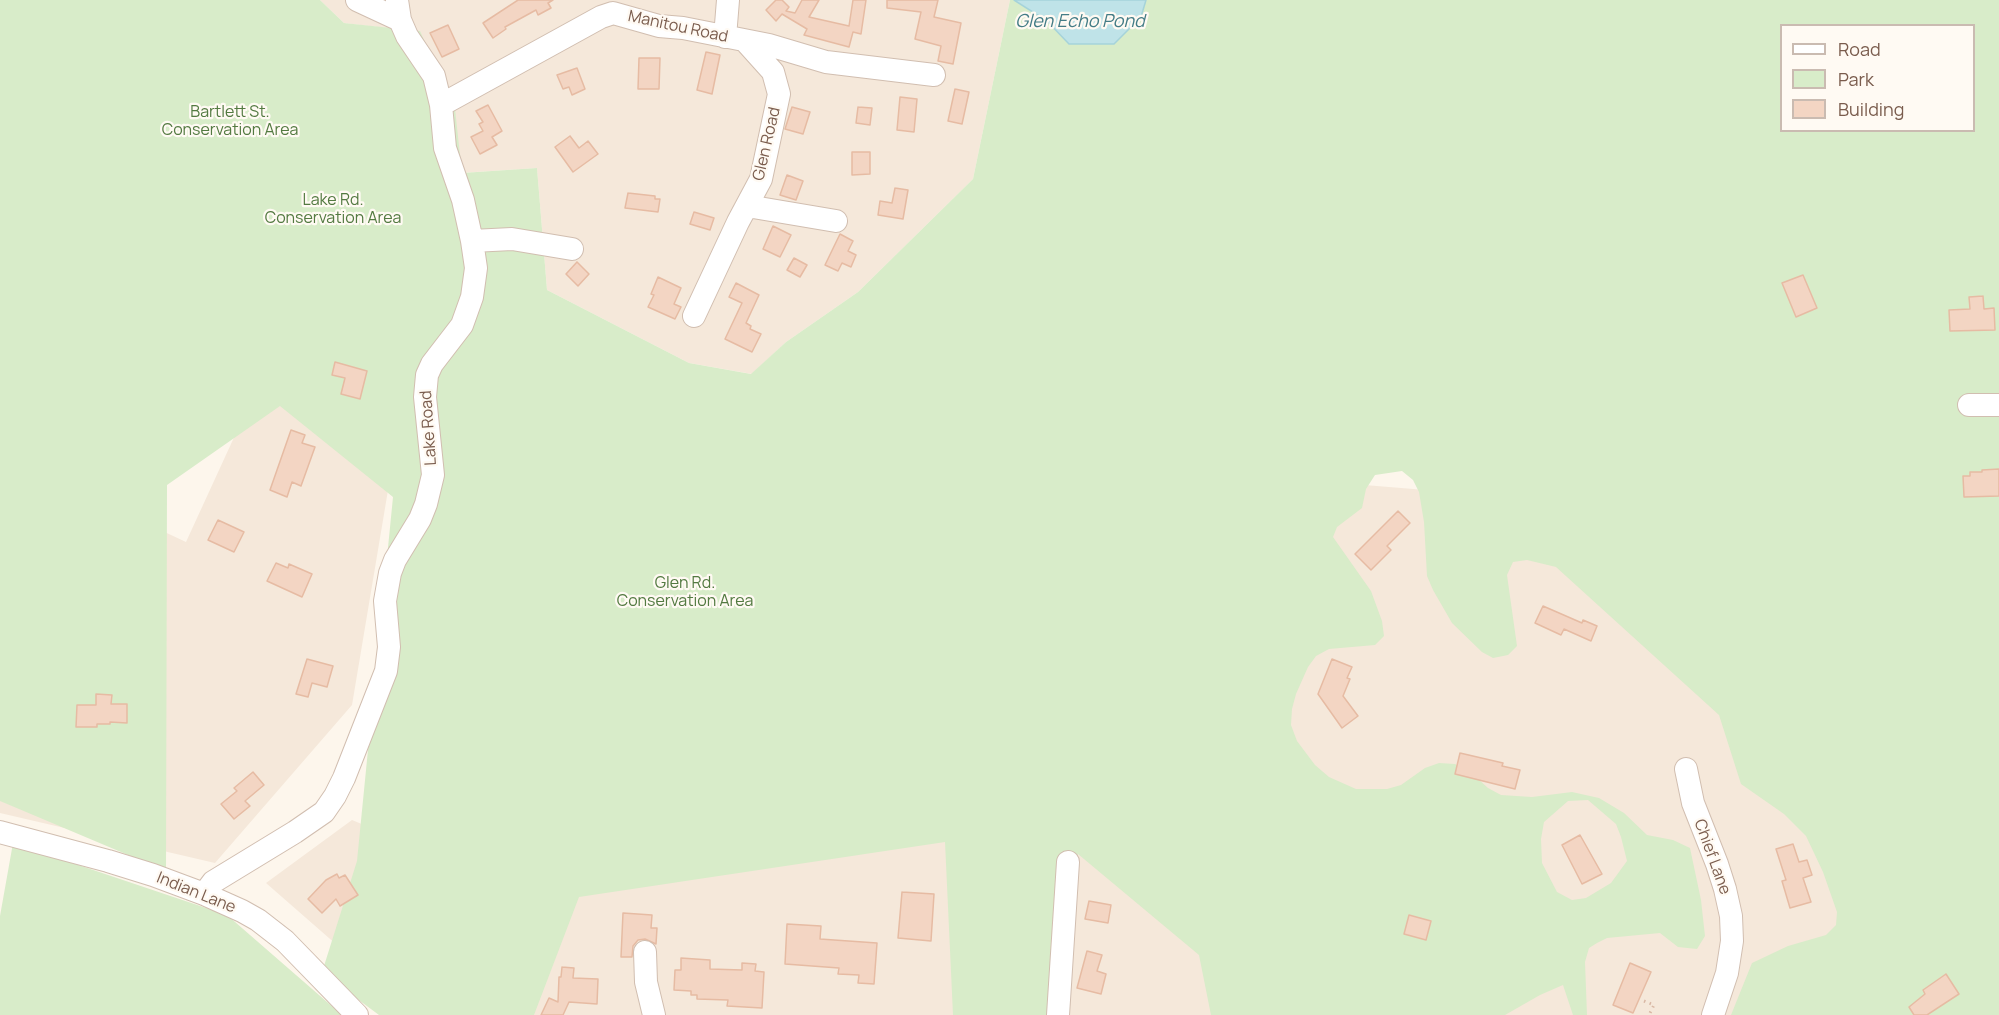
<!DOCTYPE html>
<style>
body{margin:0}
#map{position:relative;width:1999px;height:1015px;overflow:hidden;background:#fdf6ec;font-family:Manrope,sans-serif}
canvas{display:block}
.legend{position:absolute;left:1780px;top:24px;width:195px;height:108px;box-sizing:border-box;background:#fffaf3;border:2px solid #cabbb1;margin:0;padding:8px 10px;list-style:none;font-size:18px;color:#7a5c4d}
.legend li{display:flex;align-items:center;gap:12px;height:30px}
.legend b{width:30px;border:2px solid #cabbb1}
</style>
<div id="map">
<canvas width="1999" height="1015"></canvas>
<ul class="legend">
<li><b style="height:8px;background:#fff"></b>Road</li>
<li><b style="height:16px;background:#d8ecc9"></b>Park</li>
<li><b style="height:16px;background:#f3d5c3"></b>Building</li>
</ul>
</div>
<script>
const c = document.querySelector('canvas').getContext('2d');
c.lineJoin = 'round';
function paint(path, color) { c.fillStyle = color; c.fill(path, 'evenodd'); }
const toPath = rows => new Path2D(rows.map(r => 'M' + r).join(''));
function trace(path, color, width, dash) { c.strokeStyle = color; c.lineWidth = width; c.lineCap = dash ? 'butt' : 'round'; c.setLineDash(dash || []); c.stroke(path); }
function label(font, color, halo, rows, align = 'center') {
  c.font = font + ' Manrope,sans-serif'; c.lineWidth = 4.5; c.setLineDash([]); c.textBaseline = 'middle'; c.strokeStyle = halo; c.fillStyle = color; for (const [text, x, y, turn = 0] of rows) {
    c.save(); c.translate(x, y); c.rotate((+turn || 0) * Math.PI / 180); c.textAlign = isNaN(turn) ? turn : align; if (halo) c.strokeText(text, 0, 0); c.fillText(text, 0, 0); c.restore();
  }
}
paint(toPath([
 [320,0,1010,0,973,179,858,292,786,342,752,374,689,363,547,290,537,168,461,173,420,32,344,23],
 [1948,20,1999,28,1999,1015,417,1015,266,883,352,820,511,886,1304,480,1571,502,1974,130,1974,26],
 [298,298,411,353,352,705,215,863,0,813,0,455,186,542]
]), '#f5e8da');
paint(toPath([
 [0,0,320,0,344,23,420,31,455,109,462,173,537,168,547,290,689,363,751,374,786,342,858,292,973,179,1010,0,1014,0,1047,21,1069,43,1141,17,1146,0,1999,0,1999,1015,1731,1015,1752,963,1788,946,1826,935,1836,925,1837,912,1823,872,1806,836,1784,814,1741,784,1719,715,1556,567,1527,560,1513,562,1507,575,1517,646,1508,655,1493,658,1482,652,1452,623,1433,590,1427,576,1424,522,1419,492,1413,480,1402,471,1375,475,1366,489,1362,508,1337,527,1333,537,1371,591,1382,621,1384,636,1375,645,1329,649,1316,656,1308,667,1296,694,1292,709,1291,725,1297,741,1315,765,1329,777,1356,789,1387,789,1401,785,1425,768,1439,763,1455,764,1478,779,1488,788,1501,795,1532,797,1572,792,1599,798,1624,813,1647,835,1673,840,1690,848,1701,900,1705,936,1697,949,1678,947,1660,933,1607,938,1597,943,1589,948,1585,962,1587,1015,1573,1015,1563,985,1540,995,1505,1015,1211,1015,1199,955,1078,854,1056,1015,953,1015,945,842,579,897,534,1015,379,1015,352,995,324,966,357,861,393,497,280,406,167,485,166,871,0,801],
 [1782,26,1974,26,1974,130,1782,130],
 [1588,800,1616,824,1621,837,1627,861,1611,883,1586,898,1572,900,1557,892,1542,863,1541,839,1544,822,1568,801],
 [13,843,227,915,342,1015,0,1015,0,916]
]), '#d8ecc9');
const water = toPath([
 [1014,0,1146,0,1141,17,1114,44,1069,44,1047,21,1014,0]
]);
paint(water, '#bfe3e8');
trace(water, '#a5d3da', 1.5);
const building = toPath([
 [518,0,553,0,548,3,551,8,538,15,536,10,505,27,506,29,493,38,483,23,518,0],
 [776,0,782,0,789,7,786,11,795,13,802,0,819,0,809,17,849,26,853,0,866,0,861,34,853,32,849,47,804,35,807,29,782,14,776,21,766,10,776,0],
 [887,0,938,0,934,17,961,23,953,64,938,61,941,46,915,39,921,12,887,8,887,0],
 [448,25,459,49,442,57,430,33,448,25],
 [706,52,720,55,712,94,697,90,706,52],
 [639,58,660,58,659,89,638,89,639,58],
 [577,68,585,89,572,95,569,87,563,89,557,75,577,68],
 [955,89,969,92,962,124,948,121,955,89],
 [900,97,917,99,914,132,897,130,900,97],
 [488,105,502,131,492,137,497,145,480,154,471,137,483,131,479,124,483,122,476,111,488,105],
 [792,107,810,112,803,134,785,129,792,107],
 [858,107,872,108,870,125,856,123,858,107],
 [570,136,579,148,588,141,598,154,573,172,555,147,570,136],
 [852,152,870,152,870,174,852,175,852,152],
 [787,175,803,181,796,200,780,195,787,175],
 [895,188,908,190,903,219,878,215,880,201,892,203,895,188],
 [628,193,655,196,655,199,660,199,658,212,625,208,628,193],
 [694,212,714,218,710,230,690,224,694,212],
 [773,226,791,235,780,257,763,249,773,226],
 [840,234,853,241,848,251,856,255,851,267,842,263,838,271,825,265,840,234],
 [794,258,807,265,800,277,787,270,794,258],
 [577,262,589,274,578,286,566,274,577,262],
 [1803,275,1817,308,1796,317,1782,283,1803,275],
 [658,277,681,288,674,304,681,307,675,319,648,307,654,295,651,294,658,277],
 [736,283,759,295,746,323,751,326,750,329,761,334,752,352,725,339,742,303,729,297,736,283],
 [1983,296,1984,309,1994,308,1995,330,1950,331,1949,310,1970,309,1969,297,1983,296],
 [335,362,367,371,360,399,341,394,345,378,332,375,335,362],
 [291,430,305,435,302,443,315,447,301,486,292,482,287,497,270,490,291,430],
 [1999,469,1999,496,1964,497,1963,476,1970,476,1970,472,1982,472,1982,470,1999,469],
 [1398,511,1410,523,1387,546,1391,550,1371,570,1355,554,1398,511],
 [218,520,244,532,234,552,208,540,218,520],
 [276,563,288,568,289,564,312,574,302,597,267,581,276,563],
 [1543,606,1582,623,1583,620,1597,626,1591,641,1564,629,1561,635,1535,623,1543,606],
 [307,659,333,666,327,687,312,683,308,697,296,694,307,659],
 [1332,659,1352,667,1347,678,1350,679,1343,696,1358,716,1342,728,1318,694,1332,659],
 [96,694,112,695,111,704,127,704,127,723,110,722,110,724,97,724,97,727,76,727,77,705,96,705,96,694],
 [1460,753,1503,763,1502,766,1520,770,1515,789,1455,774,1460,753],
 [253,772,264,785,245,801,250,806,234,819,221,804,237,791,234,788,253,772],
 [1580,835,1602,874,1582,884,1562,845,1580,835],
 [1793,844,1799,862,1807,860,1812,875,1803,878,1811,902,1790,908,1782,881,1786,880,1776,849,1793,844],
 [337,874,339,878,345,875,358,895,340,906,336,899,322,913,308,899,326,880,337,874],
 [902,892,934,894,931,941,898,938,902,892],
 [1089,901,1111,905,1108,923,1085,919,1089,901],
 [623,913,652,915,651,928,657,928,656,944,645,939,638,940,633,946,632,957,621,957,623,913],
 [1409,915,1431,921,1426,940,1404,934,1409,915],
 [787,924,821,926,820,939,877,943,874,984,858,983,859,975,838,974,839,968,785,964,787,924],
 [1087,951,1102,955,1097,971,1106,974,1101,994,1077,988,1087,951],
 [681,958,710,960,710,969,742,970,742,963,756,964,755,971,764,972,762,1008,727,1006,728,1000,697,999,697,995,691,995,691,991,674,990,675,970,681,970,681,958],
 [1630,963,1651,972,1633,1013,1613,1005,1630,963],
 [562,967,574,968,573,978,598,979,597,1004,569,1002,563,1015,541,1015,549,998,558,1002,559,977,561,977,562,967],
 [1946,974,1959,994,1927,1015,1914,1015,1909,1007,1925,994,1923,990,1946,974]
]);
paint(building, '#f3d5c3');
trace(building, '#e6bba3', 1.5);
const minor = toPath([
 [357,0,400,20],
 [725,37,728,0],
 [441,105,601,17,613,13,659,26,683,28,769,45,826,62,934,75],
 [747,206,836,221],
 [472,241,512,239,572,249],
 [694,316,738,222,761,179,779,94,773,72,746,42],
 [1969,405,1999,405],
 [1686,769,1693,803,1717,864,1725,889,1731,916,1732,941,1727,973,1713,1015],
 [0,832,108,861,153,875,204,894,242,911,258,920,285,941,357,1015],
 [204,894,213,882,295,832,324,812,335,796,344,778,386,671,389,647,385,601,390,573,395,560,420,519,426,504,433,475,425,397,427,375,432,364,462,325,472,297,476,268,472,241,463,200,445,148,441,105,434,76,407,36,400,20,397,0],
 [645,952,646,982,654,1015],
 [1058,1015,1068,862]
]);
trace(minor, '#d1beb0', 24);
trace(toPath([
 [1644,1001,1654,1005,1649,1015]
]), '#d9b8a5', 3, [1.5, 4.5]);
trace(minor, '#fff', 22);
label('16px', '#7a5c4d', '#fffaf3', [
 ["Manitou Road",678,27,12],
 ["Glen Road",767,144,-77],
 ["Lake Road",429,428,-94],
 ["Chief Lane",1712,857,70],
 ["Indian Lane",196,893,22]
]);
label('16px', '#537a41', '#fffaf3', [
 ["Bartlett St.",230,113],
 ["Conservation Area",230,131],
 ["Lake Rd.",333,201],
 ["Conservation Area",333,219],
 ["Glen Rd.",685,584],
 ["Conservation Area",685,602]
]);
label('italic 18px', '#437c86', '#fffaf3', [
 ["Glen Echo Pond",1080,22]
]);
</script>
